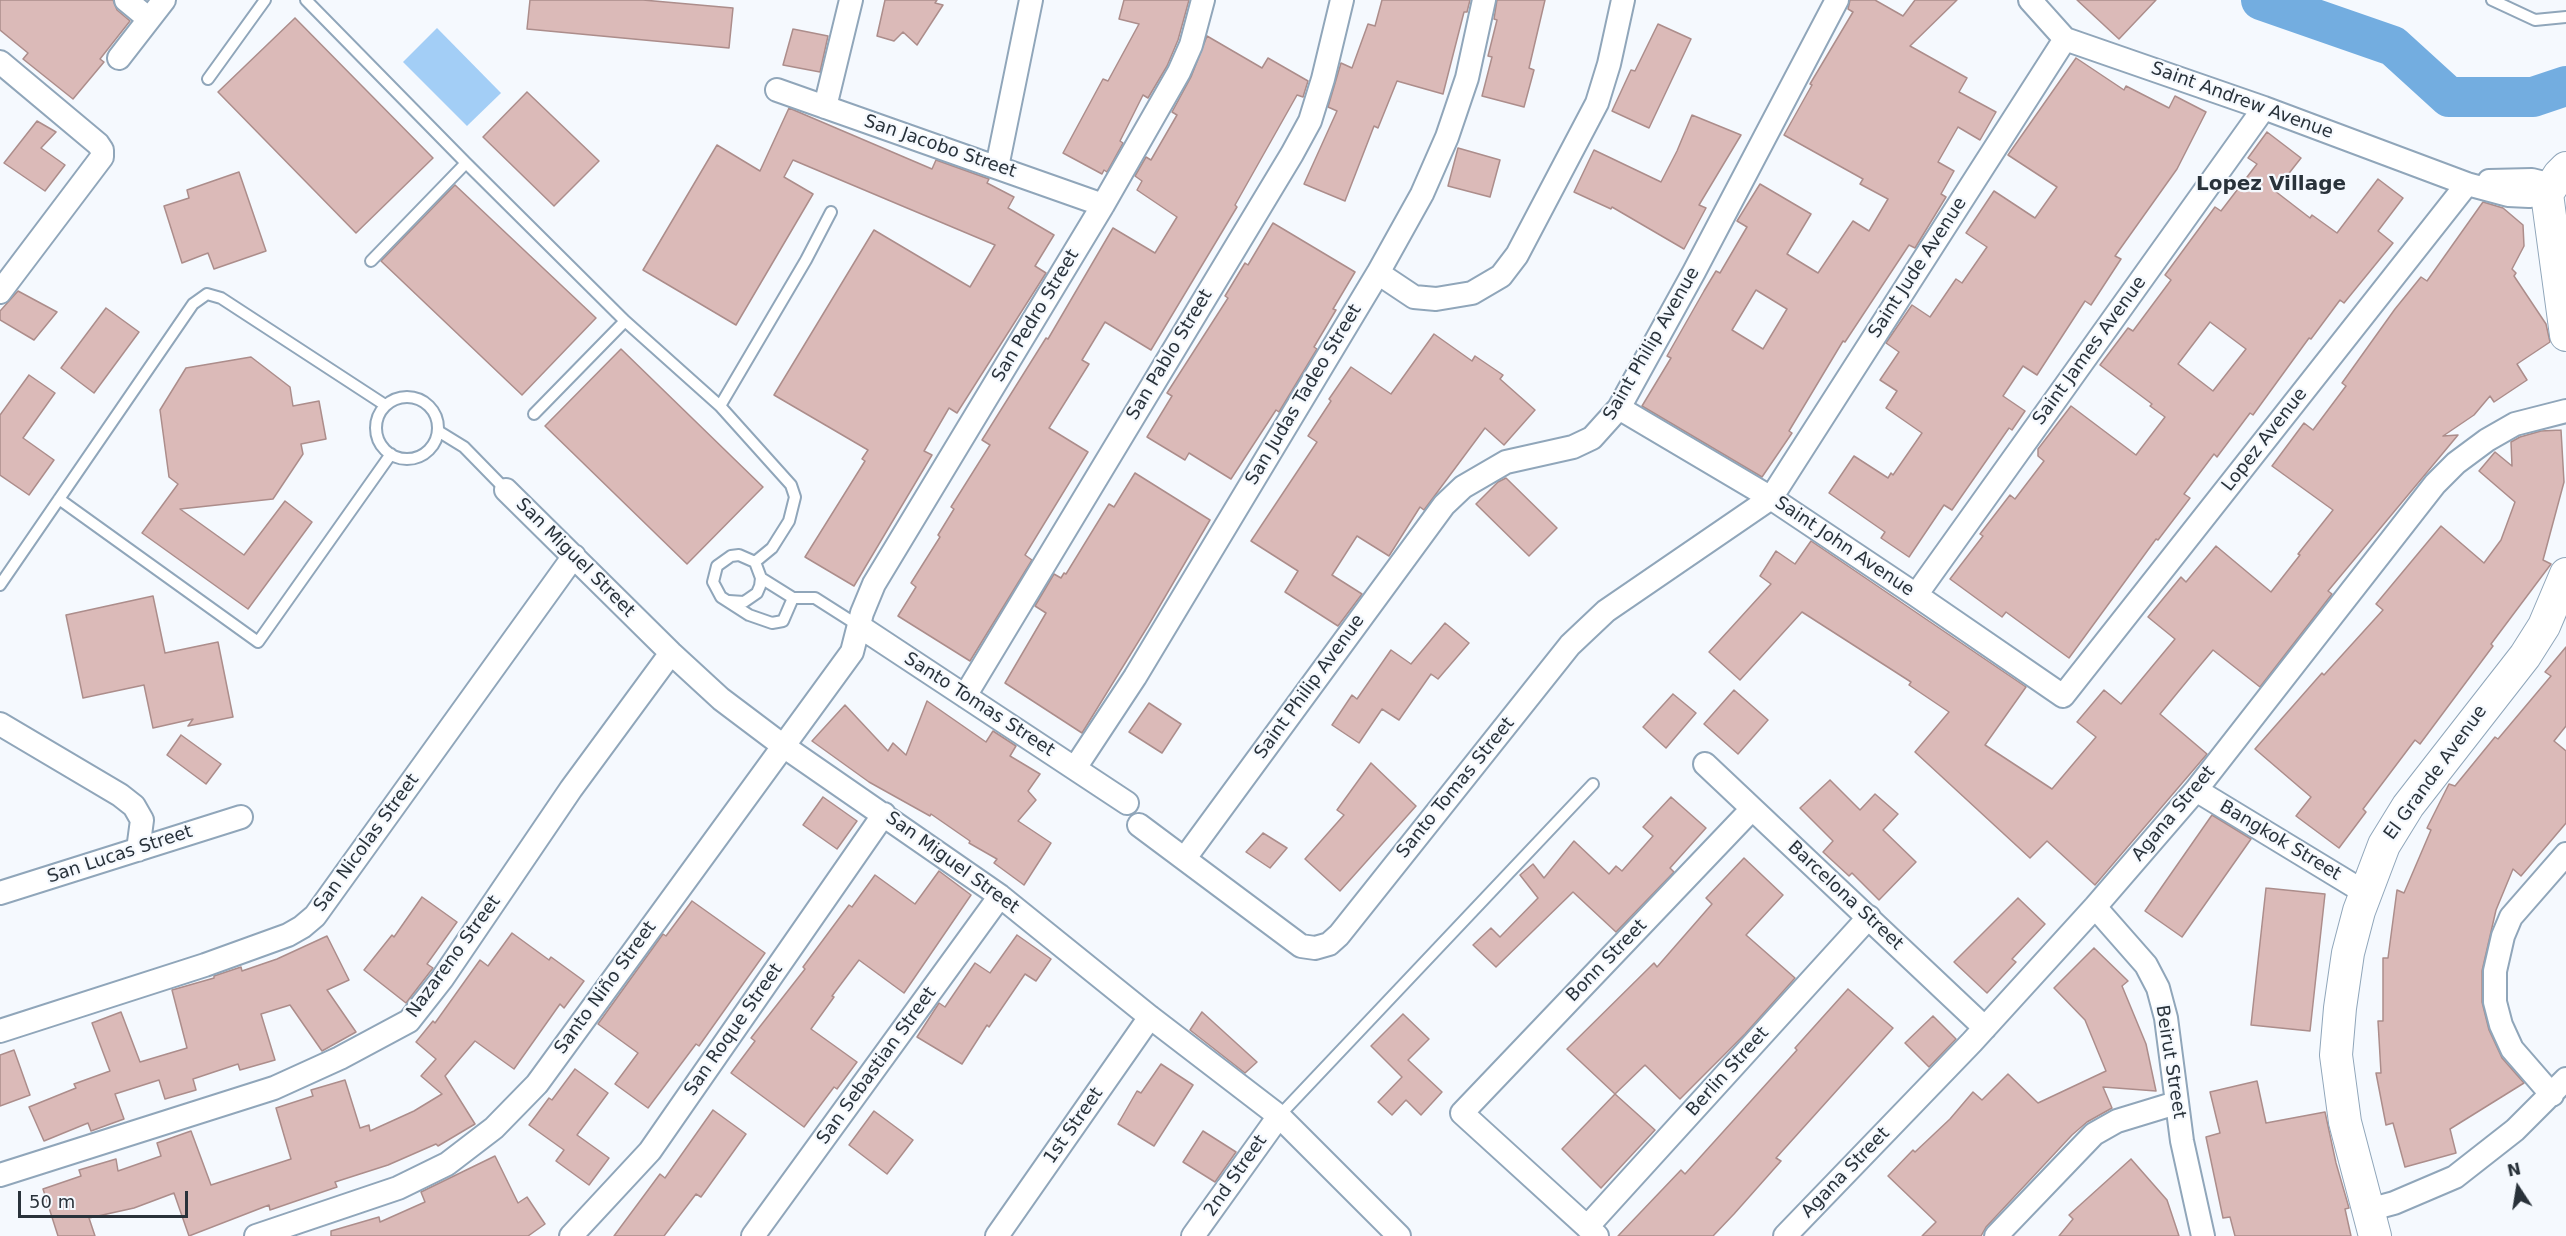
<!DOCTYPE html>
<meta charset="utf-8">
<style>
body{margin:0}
#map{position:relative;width:2566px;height:1236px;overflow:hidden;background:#f5f9fe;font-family:"DejaVu Sans",sans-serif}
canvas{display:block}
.north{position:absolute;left:2488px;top:1158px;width:60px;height:60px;-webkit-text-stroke:4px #f5f9fe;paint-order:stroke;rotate:348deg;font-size:16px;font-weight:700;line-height:24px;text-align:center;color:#29323a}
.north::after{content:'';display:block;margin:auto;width:21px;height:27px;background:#29323a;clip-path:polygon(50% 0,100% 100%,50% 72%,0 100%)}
.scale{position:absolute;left:18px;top:1191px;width:170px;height:27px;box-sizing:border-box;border:3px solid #29323a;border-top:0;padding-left:8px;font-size:18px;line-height:21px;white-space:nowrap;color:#29323a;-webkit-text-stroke:4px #f5f9fe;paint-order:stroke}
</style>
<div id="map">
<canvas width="2566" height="1236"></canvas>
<div class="north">N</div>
<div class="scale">50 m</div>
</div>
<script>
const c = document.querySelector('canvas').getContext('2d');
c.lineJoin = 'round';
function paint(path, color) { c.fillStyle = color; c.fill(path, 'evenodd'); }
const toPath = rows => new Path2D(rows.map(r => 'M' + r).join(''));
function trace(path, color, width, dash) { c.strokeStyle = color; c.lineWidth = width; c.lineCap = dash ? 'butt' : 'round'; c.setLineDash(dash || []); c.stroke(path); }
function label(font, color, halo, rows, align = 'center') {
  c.font = font + ' "DejaVu Sans",sans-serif'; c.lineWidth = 4.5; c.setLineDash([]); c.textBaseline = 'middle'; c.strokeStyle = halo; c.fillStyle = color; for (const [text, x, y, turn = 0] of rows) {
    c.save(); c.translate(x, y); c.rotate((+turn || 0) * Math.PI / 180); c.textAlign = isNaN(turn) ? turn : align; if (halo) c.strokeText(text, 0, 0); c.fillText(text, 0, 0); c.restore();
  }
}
paint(toPath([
 [437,28,501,93,467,126,403,62]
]), '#a3cef6');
trace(toPath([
 [2261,0,2393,46,2449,97,2533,97,2566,86]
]), '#73ade0', 40);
const building = toPath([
 [0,0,113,0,117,10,130,21,100,59,104,62,73,99,23,59,28,53,0,30,0,0],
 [530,0,643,0,733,8,729,48,527,29,530,0],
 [885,0,937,0,935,3,943,5,917,45,903,32,894,41,877,36,885,0],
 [1124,0,1189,0,1178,40,1167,66,1148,98,1143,95,1120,141,1123,143,1107,172,1104,170,1102,174,1063,153,1103,79,1108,81,1139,24,1119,19,1124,0],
 [1382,0,1470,0,1467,12,1464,12,1443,94,1397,81,1378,128,1374,126,1345,201,1304,184,1337,111,1328,107,1341,63,1352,68,1368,24,1375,26,1382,0],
 [1497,0,1545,0,1529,68,1534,70,1524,107,1482,96,1492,57,1488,56,1497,20,1494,19,1497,0],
 [1850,0,1875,0,1903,16,1915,0,1957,0,1910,46,1967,78,1959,92,1996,112,1980,140,1958,127,1938,162,1954,171,1941,194,1946,197,1915,248,1909,245,1845,342,1843,341,1789,431,1792,433,1762,477,1642,406,1671,358,1667,356,1704,291,1716,271,1720,273,1747,227,1737,221,1760,184,1811,214,1787,254,1818,273,1853,221,1869,231,1888,199,1860,184,1863,179,1784,135,1812,85,1810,84,1853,12,1848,9,1850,0],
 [1756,290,1787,309,1763,349,1732,330,1756,290],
 [2077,0,2156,0,2119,39,2077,0],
 [295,18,433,158,356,233,218,92,295,18],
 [1658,24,1691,39,1649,128,1612,111,1631,70,1635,71,1658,24],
 [793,29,828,36,820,72,783,65,793,29],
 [1207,36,1262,68,1268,58,1308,81,1303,97,1297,95,1235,205,1237,207,1151,350,1105,322,1082,360,1089,364,1049,428,1088,452,1025,555,1032,560,970,661,898,616,916,587,911,583,940,537,938,535,954,509,951,507,990,445,982,440,1046,338,1048,339,1113,228,1155,253,1177,217,1137,190,1142,181,1135,176,1146,157,1151,160,1177,115,1172,112,1191,77,1207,36],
 [2076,58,2124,90,2126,86,2169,108,2175,96,2206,112,2177,169,2115,256,2121,259,2091,305,2085,301,2037,375,2023,366,2003,396,2025,411,2012,430,2009,428,1952,510,1944,505,1909,557,1881,538,1885,532,1829,493,1854,456,1888,478,1891,473,1893,475,1922,433,1886,408,1897,391,1880,380,1899,352,1886,343,1912,305,1930,317,1956,279,1962,283,1987,247,1966,233,1994,191,2035,218,2057,187,2008,155,2076,58],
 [527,92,599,161,554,206,483,137,527,92],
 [789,108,932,169,936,160,989,179,987,183,1014,197,1008,208,1054,235,1035,266,1046,273,957,413,949,408,924,451,932,455,854,586,805,557,865,461,862,459,868,450,774,395,874,230,970,287,995,245,793,160,784,177,813,194,736,325,643,270,717,145,760,171,789,108],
 [1692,115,1741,135,1699,205,1706,208,1684,249,1612,207,1611,209,1574,192,1594,150,1661,182,1677,151,1692,115],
 [37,121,56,132,41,148,65,165,45,191,4,163,37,121],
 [2267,132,2301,158,2275,191,2310,218,2312,215,2337,233,2378,179,2403,198,2378,231,2393,243,2344,303,2340,300,2311,339,2309,338,2253,415,2250,413,2217,457,2214,454,2184,494,2190,498,2158,540,2156,539,2069,658,2006,612,2002,617,1950,579,1983,536,1980,534,2010,495,2015,499,2044,461,2038,456,2038,449,2071,406,2136,455,2165,417,2150,406,2152,404,2100,365,2128,328,2133,331,2171,280,2165,275,2215,207,2221,211,2257,164,2248,158,2267,132],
 [2210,322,2246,349,2213,391,2178,364,2210,322],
 [1458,148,1500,160,1490,197,1448,186,1458,148],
 [239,172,266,251,214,269,208,253,182,263,164,206,189,198,187,190,239,172],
 [455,185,596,318,522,395,381,261,455,185],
 [2483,202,2503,208,2523,225,2524,246,2512,269,2516,273,2514,276,2546,324,2550,342,2517,364,2527,380,2494,402,2490,396,2474,415,2443,436,2458,435,2328,591,2332,594,2260,687,2213,650,2192,675,2160,714,2207,754,2095,885,2047,841,2030,858,1915,752,1949,712,1909,685,1911,682,1802,612,1740,680,1709,652,1771,584,1760,576,1776,551,1795,564,1811,541,2026,687,1985,745,2052,789,2096,737,2077,722,2104,690,2121,704,2175,639,2148,617,2181,577,2186,582,2216,546,2271,592,2300,555,2298,554,2333,510,2272,466,2304,423,2313,430,2346,386,2342,383,2395,309,2421,277,2427,281,2483,202],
 [1273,223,1355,272,1333,309,1336,310,1314,347,1317,349,1279,412,1276,410,1231,479,1189,453,1185,460,1147,437,1172,396,1167,393,1228,298,1225,296,1245,263,1248,265,1273,223],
 [18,291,57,312,34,340,0,320,0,311,18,291],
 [106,308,139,332,94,393,61,368,106,308],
 [1434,334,1472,361,1475,356,1503,375,1500,379,1535,410,1504,445,1485,428,1424,510,1420,507,1389,556,1357,536,1332,575,1362,594,1338,626,1285,592,1298,571,1251,541,1317,442,1308,436,1331,401,1329,399,1351,367,1391,394,1434,334],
 [621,349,763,487,687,564,545,426,621,349],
 [251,357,290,387,293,406,319,401,326,439,301,444,303,454,273,499,180,509,244,555,285,501,312,522,248,609,142,533,178,484,169,477,160,410,186,368,251,357],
 [29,375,55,393,23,438,54,460,29,495,0,475,0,415,29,375],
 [2561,430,2564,482,2543,560,2551,564,2491,644,2493,646,2420,744,2415,740,2363,809,2366,812,2339,848,2296,816,2311,797,2255,749,2322,673,2324,675,2383,610,2376,604,2441,526,2484,563,2501,540,2515,502,2479,471,2495,452,2512,466,2511,442,2520,437,2541,431,2561,430],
 [1135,473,1210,520,1148,626,1082,733,1005,683,1046,613,1035,606,1054,574,1061,578,1064,573,1066,574,1109,504,1114,507,1135,473],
 [1506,478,1557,528,1529,556,1476,504,1498,482,1506,478],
 [153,596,165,653,218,642,233,717,188,726,193,719,153,728,144,685,83,698,66,615,153,596],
 [1445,623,1469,643,1438,679,1431,674,1399,720,1382,709,1359,743,1332,725,1352,695,1357,699,1391,650,1411,664,1445,623],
 [2566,647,2566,726,2554,741,2566,751,2566,823,2521,876,2513,869,2496,910,2482,971,2482,1002,2489,1030,2502,1058,2524,1083,2450,1129,2456,1153,2405,1167,2393,1123,2386,1125,2376,1073,2381,1073,2378,1021,2383,1021,2383,958,2388,958,2397,890,2404,893,2431,830,2427,828,2449,784,2455,786,2495,737,2498,739,2551,676,2545,672,2566,647],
 [1734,690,1768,720,1738,754,1704,724,1734,690],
 [1673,694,1696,713,1666,748,1643,727,1673,694],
 [927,701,986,742,993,731,1016,746,1010,756,1040,774,1028,791,1036,800,1018,821,1051,843,1024,885,994,863,997,859,969,843,970,841,931,814,930,816,869,782,812,741,845,705,888,751,893,743,906,755,927,701],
 [1149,703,1181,724,1162,753,1129,732,1149,703],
 [181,735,221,764,206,784,167,755,181,735],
 [1371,763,1416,806,1340,891,1305,859,1344,815,1337,810,1371,763],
 [1830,780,1860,810,1875,794,1898,814,1883,830,1916,862,1879,900,1852,873,1849,876,1823,852,1833,841,1800,808,1830,780],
 [823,797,857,821,837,849,803,825,823,797],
 [1671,797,1706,828,1670,868,1674,872,1616,932,1573,892,1496,967,1473,945,1491,928,1500,937,1538,898,1520,875,1533,864,1544,878,1574,841,1609,874,1616,866,1622,871,1653,836,1643,827,1671,797],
 [2212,815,2251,839,2182,937,2145,911,2212,815],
 [1263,833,1287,848,1270,868,1246,852,1263,833],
 [1744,858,1783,895,1746,935,1795,978,1745,1034,1680,1099,1645,1065,1615,1094,1567,1049,1654,963,1657,967,1712,904,1706,898,1744,858],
 [939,871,971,895,904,993,859,960,832,996,834,997,811,1029,857,1062,837,1089,834,1087,804,1127,731,1073,755,1041,751,1038,805,969,803,967,849,905,852,907,875,875,915,904,939,871],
 [2266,888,2325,894,2310,1031,2251,1025,2266,888],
 [422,897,457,922,427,964,433,968,406,1003,364,970,392,935,394,937,422,897],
 [2018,898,2045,924,2012,959,2016,962,1987,993,1954,962,2018,898],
 [692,901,765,953,699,1046,696,1044,648,1108,615,1084,638,1053,598,1024,663,934,666,936,692,901],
 [512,933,549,960,551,957,584,981,564,1008,560,1004,514,1069,475,1041,445,1076,475,1124,438,1146,436,1144,388,1165,335,1182,337,1187,270,1210,269,1205,189,1236,174,1193,134,1208,89,1218,95,1236,58,1236,43,1189,81,1176,79,1170,116,1159,118,1171,161,1156,157,1143,191,1131,211,1185,291,1159,276,1108,313,1096,311,1090,345,1080,360,1128,369,1125,370,1131,414,1111,442,1094,421,1076,436,1059,416,1042,433,1021,435,1023,480,960,488,966,512,933],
 [1017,935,1051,959,1036,981,1025,974,989,1027,987,1025,962,1064,917,1037,939,1003,945,1007,975,963,990,973,1017,935],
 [327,936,349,980,327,990,356,1032,322,1051,290,1005,261,1014,275,1060,240,1070,238,1064,193,1079,196,1090,165,1099,159,1080,115,1094,124,1119,91,1131,88,1123,44,1141,29,1107,76,1088,74,1084,110,1071,92,1023,121,1012,140,1062,187,1048,172,990,214,978,214,976,241,967,242,971,277,959,327,936],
 [2094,948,2128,981,2122,986,2146,1044,2156,1091,2103,1087,2112,1108,2087,1122,2072,1135,1986,1227,1981,1236,1922,1236,1936,1222,1888,1176,1913,1150,1915,1152,1950,1119,1973,1092,1982,1100,2008,1074,2038,1103,2106,1071,2085,1020,2054,988,2094,948],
 [1848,989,1893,1028,1776,1158,1781,1161,1734,1214,1713,1236,1618,1236,1681,1170,1685,1174,1797,1050,1795,1048,1848,989],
 [1202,1012,1257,1062,1245,1073,1190,1030,1202,1012],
 [1403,1014,1429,1039,1408,1060,1442,1092,1421,1115,1406,1100,1392,1115,1378,1102,1402,1077,1371,1046,1403,1014],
 [1933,1016,1956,1039,1929,1067,1905,1043,1933,1016],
 [14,1050,30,1095,0,1106,0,1055,14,1050],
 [1161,1064,1193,1085,1154,1146,1118,1124,1137,1091,1141,1093,1161,1064],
 [575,1069,608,1093,577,1135,609,1158,589,1185,556,1161,564,1150,529,1125,549,1098,552,1100,575,1069],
 [2257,1081,2266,1123,2325,1112,2336,1163,2349,1208,2345,1209,2351,1236,2235,1236,2230,1217,2223,1218,2206,1137,2220,1133,2210,1092,2257,1081],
 [1615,1094,1655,1130,1601,1188,1562,1149,1615,1094],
 [713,1110,746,1134,701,1197,696,1194,664,1236,614,1236,660,1174,665,1178,713,1110],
 [874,1111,913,1140,887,1174,849,1145,874,1111],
 [1203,1131,1236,1152,1215,1182,1183,1162,1203,1131],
 [495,1156,518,1203,527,1197,545,1224,528,1236,331,1236,331,1231,379,1217,380,1222,425,1202,421,1192,495,1156],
 [2131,1159,2167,1200,2179,1236,2059,1236,2073,1219,2069,1215,2131,1159]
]);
paint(building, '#dbbab8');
trace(building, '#ac8d8b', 1.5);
const lane = toPath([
 [306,0,466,163,625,321,720,406,791,485,795,497,789,521,772,548,755,562],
 [2492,0,2535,20,2566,17],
 [208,79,265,0],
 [371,261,466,163],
 '376 428a31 31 0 1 1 62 0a31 31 0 1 1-62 0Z',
 [720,406,806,260,831,212],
 [534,414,625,321],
 [438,431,464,447,506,490],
 [59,499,258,642,391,454],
 [761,578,793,598,815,598,859,626],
 [0,585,193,304,207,294,221,298,385,405],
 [729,601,744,602,757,593,760,586,761,578,755,562,739,555,731,556,717,566,713,582,721,597,749,615,772,623,783,621,793,598],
 [1279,1116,1593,784]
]);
const street = toPath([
 [126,0,149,19],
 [2030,0,2065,39,2264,108,2467,184,2508,195,2529,196,2547,194],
 [119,58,164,0],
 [0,62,98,144,102,150,102,157,0,292],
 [777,90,1103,205],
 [825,107,851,0],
 [997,167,1031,0],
 [2489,181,2532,180,2552,185],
 [1378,273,1414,297,1436,299,1472,293,1501,276,1517,255,1597,103,1609,64,1623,0],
 [1619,408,1771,498,1916,595,2063,696,2467,184],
 [506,490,671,653,721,699,782,745,1000,896,1150,1017,1279,1116,1399,1236],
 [1916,595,2264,108],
 [859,626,1127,803],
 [965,696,1292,154,1310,121,1323,79,1342,0],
 [0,724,120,795,134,806,142,820,138,850],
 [1705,764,1985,1028],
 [1075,768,1135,677,1378,273,1422,194,1447,137,1467,78,1484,0],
 [2196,790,2364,892],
 [1139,825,1301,946,1315,948,1329,944,1339,935,1570,645,1606,611,1771,498,2065,39],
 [1185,858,1444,505,1463,487,1506,462,1573,447,1592,438,1619,408,1694,272,1837,0],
 [0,893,241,817],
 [2095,907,2146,965,2158,988,2166,1018,2182,1141,2203,1236],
 [0,1031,205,965,288,935,302,927,315,916,574,556],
 [2552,1095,2512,1049,2501,1025,2495,1002,2495,971,2503,936,2511,917,2566,854],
 [0,1175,274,1088,340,1058,409,1021,442,979,571,789,671,653],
 [2368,1210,2394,1203,2455,1177,2515,1130,2566,1079],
 [1587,1227,1869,917],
 [256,1236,398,1188,447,1164,494,1128,537,1084,852,652,862,613,874,584,1103,205,1179,72,1191,45,1203,0],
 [571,1236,650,1151,884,814],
 [753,1236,1000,896],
 [997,1236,1150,1017],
 [1193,1236,1279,1116],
 [1597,1236,1462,1113,1751,810],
 [1785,1236,1972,1042,2095,907,2196,790,2435,484,2456,463,2487,440,2515,424,2566,411],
 [1996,1236,2094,1134,2117,1121,2176,1103]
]);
const secondary = toPath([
 [2566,168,2559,175,2547,194,2566,335],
 [2375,1236,2345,1122,2336,1055,2340,1008,2348,953,2359,911,2384,845,2408,806,2525,656,2544,626,2566,574]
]);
trace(lane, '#90a6ba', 14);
trace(street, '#90a6ba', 26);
trace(secondary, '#90a6ba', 34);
trace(lane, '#fff', 10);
trace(street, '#fff', 22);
trace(secondary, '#fff', 32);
label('18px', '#29323a', '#f5f9fe', [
 ["Saint Andrew Avenue",2242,101,20],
 ["San Jacobo Street",940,147,19],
 ["Saint Jude Avenue",1918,268,-57],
 ["San Pedro Street",1036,316,-59],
 ["Saint Philip Avenue",1652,344,-60],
 ["Saint James Avenue",2090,351,-54],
 ["San Pablo Street",1170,355,-59],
 ["San Judas Tadeo Street",1304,395,-59],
 ["Lopez Avenue",2265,440,-52],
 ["Saint John Avenue",1844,547,34],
 ["San Miguel Street",575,558,45],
 ["Saint Philip Avenue",1310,687,-54],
 ["Santo Tomas Street",979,705,33],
 ["El Grande Avenue",2436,773,-54],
 ["Santo Tomas Street",1456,788,-51],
 ["Agana Street",2174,814,-50],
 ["Bangkok Street",2280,841,31],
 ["San Nicolas Street",367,843,-54],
 ["San Lucas Street",120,855,-18],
 ["San Miguel Street",952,863,36],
 ["Barcelona Street",1845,896,43],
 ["Nazareno Street",454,957,-54],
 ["Bonn Street",1607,961,-46],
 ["Santo Niño Street",606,988,-54],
 ["San Roque Street",734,1030,-55],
 ["Beirut Street",2170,1062,81],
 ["San Sebastian Street",877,1066,-54],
 ["Berlin Street",1728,1072,-48],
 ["1st Street",1074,1126,-55],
 ["Agana Street",1846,1173,-46],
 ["2nd Street",1236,1176,-55]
]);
label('bold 20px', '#29323a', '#f5f9fe', [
 ["Lopez Village",2271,185]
]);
</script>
